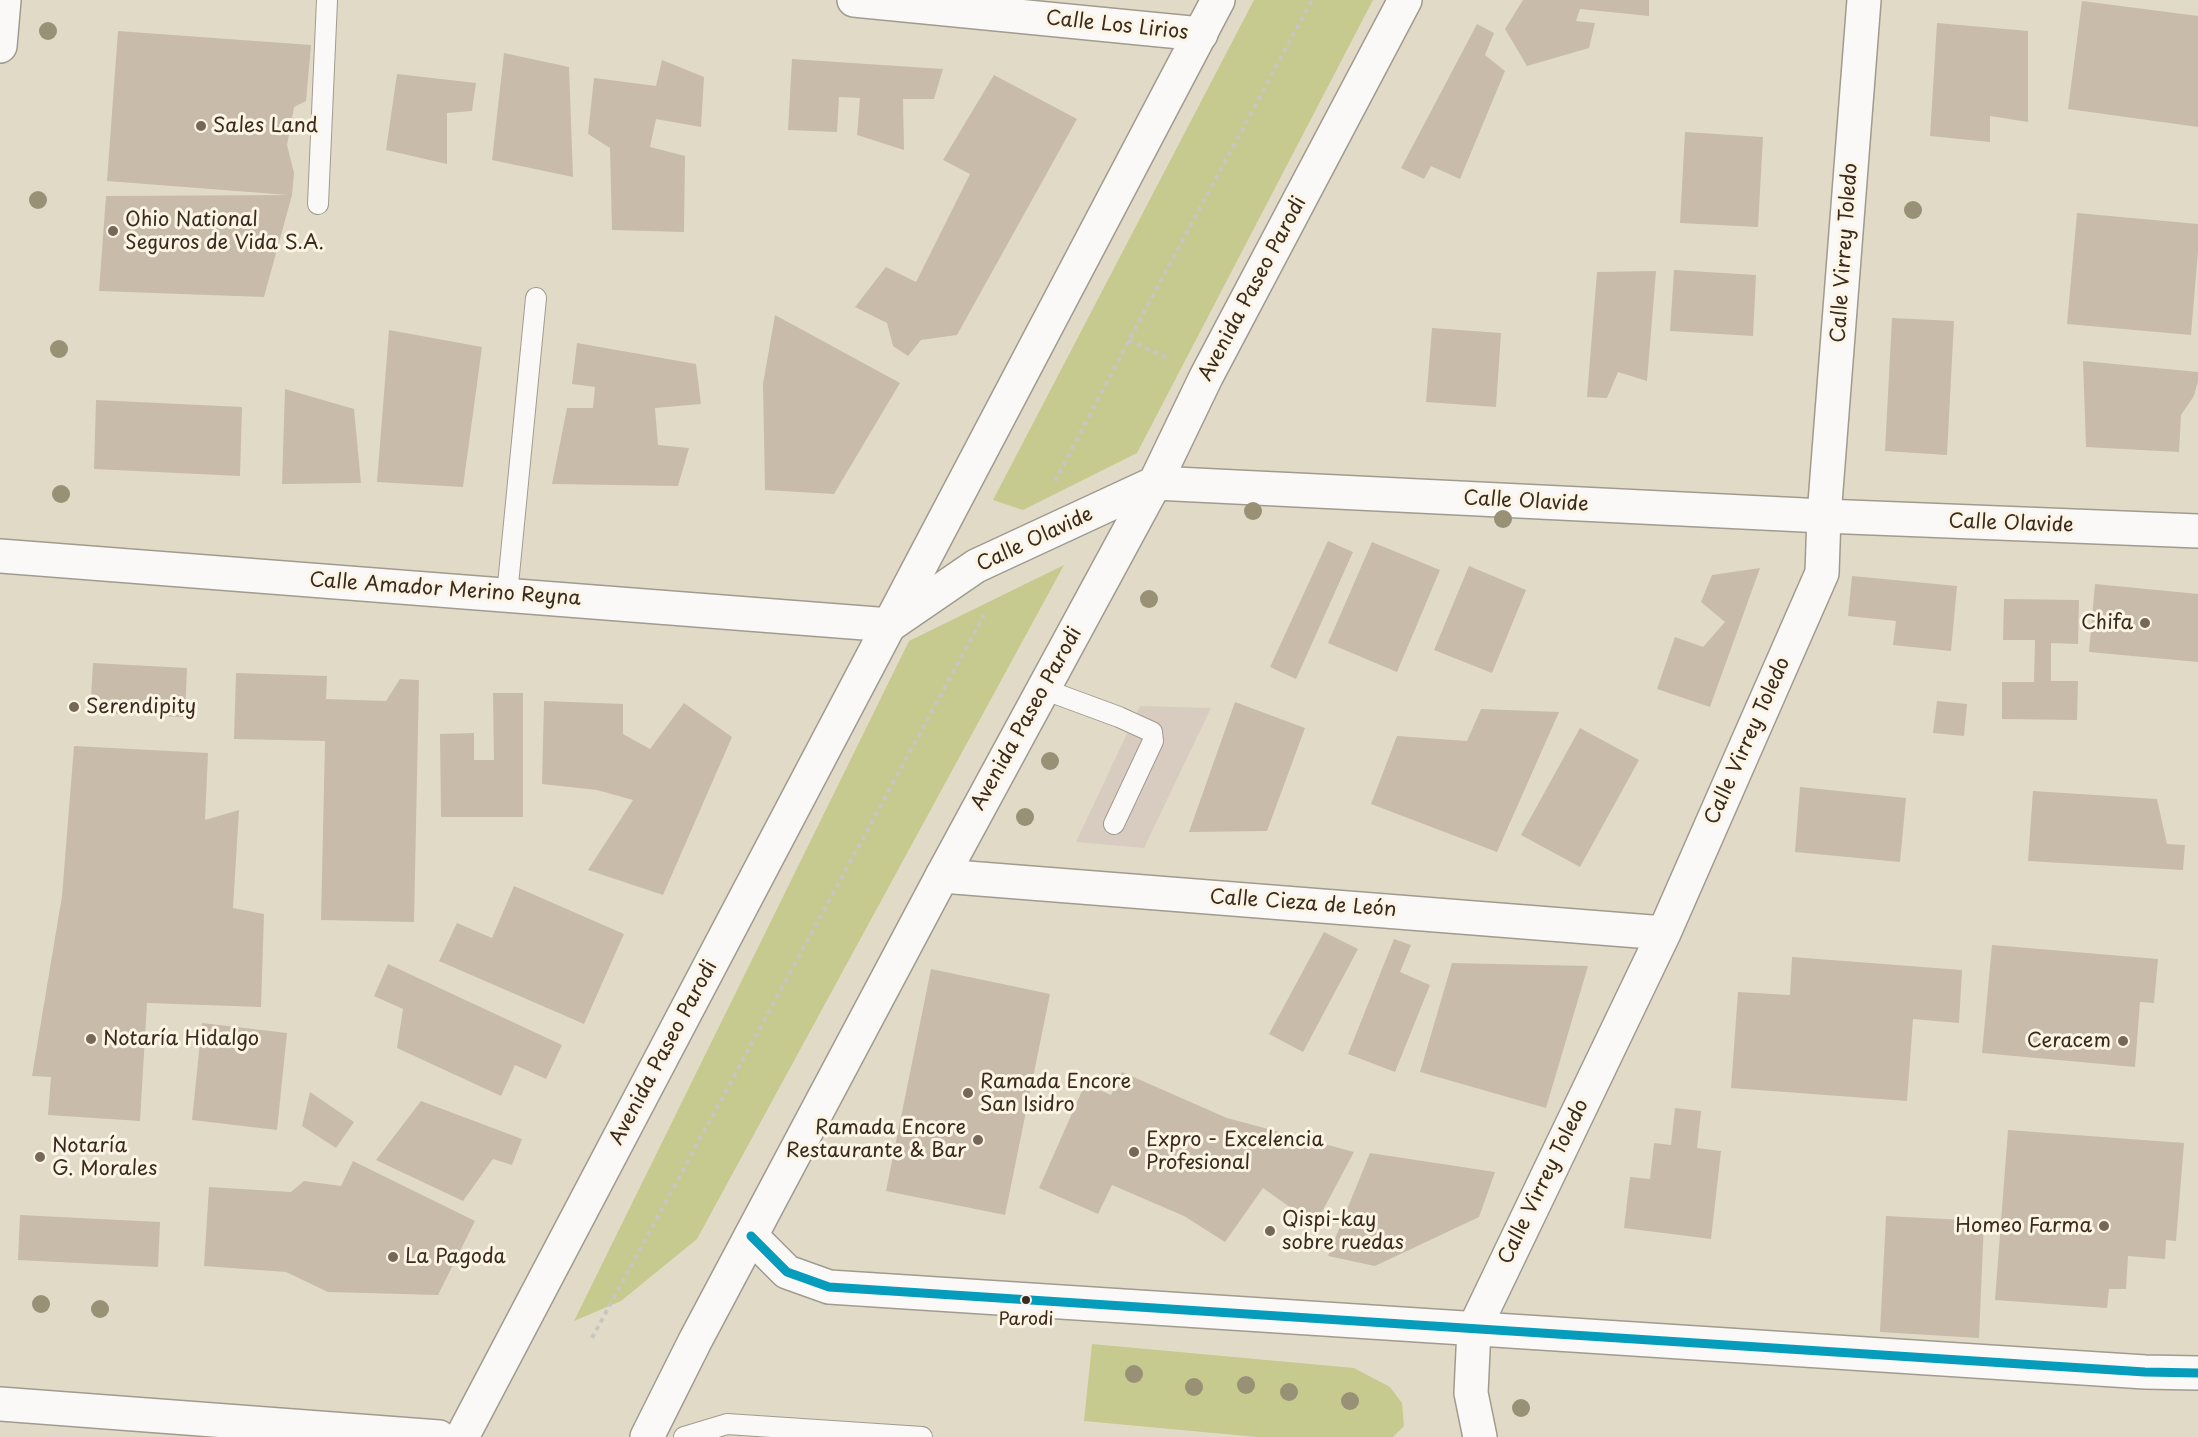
<!DOCTYPE html>
<meta charset="utf-8">
<style>
body{margin:0}
canvas{display:block;background:#e1dac7}
</style>
<canvas width="2198" height="1437"></canvas>
<script>
const c = document.querySelector('canvas').getContext('2d');
c.lineJoin = 'round';
function paint(path, color) { c.fillStyle = color; c.fill(path, 'evenodd'); }
const toPath = rows => new Path2D(rows.map(r => 'M' + r).join(''));
function trace(path, color, width, dash) { c.strokeStyle = color; c.lineWidth = width; c.lineCap = dash ? 'butt' : 'round'; c.setLineDash(dash || []); c.stroke(path); }
function label(font, color, halo, rows, align = 'center') {
  c.font = font + ' "Playpen Sans",sans-serif'; c.lineWidth = 6; c.setLineDash([]); c.textBaseline = 'middle'; c.strokeStyle = halo; c.fillStyle = color; for (const [text, x, y, turn = 0] of rows) {
    c.save(); c.translate(x, y); c.rotate((+turn || 0) * Math.PI / 180); c.textAlign = isNaN(turn) ? turn : align; if (halo) c.strokeText(text, 0, 0); c.fillText(text, 0, 0); c.restore();
  }
}
paint(toPath([
 [1140,706,1211,708,1144,848,1076,842]
]), '#d8ccc1');
paint(toPath([
 [1254,0,1373,0,1137,453,1023,510,993,500],
 [1064,565,697,1239,621,1301,574,1321,909,641],
 [1092,1344,1354,1368,1390,1387,1402,1403,1404,1426,1393,1437,1257,1437,1084,1421]
]), '#c7ca8e');
paint(toPath([
 [1523,0,1649,0,1649,16,1580,9,1576,21,1595,23,1589,48,1527,66,1505,29],
 [2082,1,2198,16,2198,127,2068,109],
 [1937,23,2028,31,2028,122,1990,116,1990,142,1930,136],
 [1477,24,1494,33,1485,55,1505,71,1460,179,1431,166,1424,179,1401,168],
 [118,31,311,45,306,101,294,107,287,145,294,173,292,195,264,297,99,291,106,196,288,195,107,181],
 [504,53,569,67,573,177,492,160],
 [792,59,943,69,934,99,903,99,904,150,857,135,860,98,839,97,837,132,788,130],
 [662,60,704,77,701,127,656,119,650,147,685,156,684,232,612,230,610,148,588,134,594,78,656,86],
 [397,74,476,83,472,111,447,113,447,164,386,150],
 [994,75,1077,119,957,335,921,340,908,356,893,346,887,323,855,307,886,267,916,282,970,174,943,160],
 [1685,132,1763,137,1758,227,1680,223],
 [2077,213,2198,224,2198,251,2191,335,2067,324],
 [1674,270,1756,275,1753,336,1670,331],
 [1656,271,1647,381,1618,372,1607,398,1587,397,1597,272],
 [775,315,900,383,834,494,765,490,763,384],
 [1892,318,1954,321,1947,455,1885,451],
 [1432,328,1501,333,1496,407,1426,402],
 [389,330,482,347,463,487,377,482],
 [577,343,696,364,701,404,655,408,658,445,689,448,678,486,552,484,567,408,593,408,595,387,572,384],
 [2083,361,2198,372,2198,381,2194,396,2181,415,2179,452,2086,447],
 [285,389,354,409,361,483,282,484],
 [96,400,242,407,240,476,94,469],
 [1328,541,1353,552,1296,679,1270,667],
 [1372,542,1440,570,1397,672,1328,643],
 [1469,566,1526,590,1492,673,1434,650],
 [1760,568,1710,707,1657,689,1675,637,1703,647,1725,622,1701,602,1712,575],
 [1852,576,1957,586,1951,651,1893,645,1896,621,1848,616],
 [2095,584,2198,594,2198,662,2089,652],
 [2004,599,2079,600,2078,644,2051,643,2051,681,2078,681,2077,720,2002,719,2002,682,2034,682,2035,640,2003,640],
 [93,663,187,668,185,717,90,713],
 [236,673,327,676,326,699,386,701,400,679,419,680,414,922,321,920,325,741,234,739],
 [493,693,523,693,523,817,441,817,440,734,474,733,474,760,494,760],
 [544,701,623,704,623,734,650,749,684,703,732,737,663,895,588,870,633,800,597,790,542,784],
 [1937,701,1967,704,1964,736,1933,733],
 [1235,702,1305,728,1267,831,1189,832],
 [1481,709,1559,712,1497,852,1371,804,1397,736,1467,741],
 [1580,728,1639,760,1580,867,1521,835],
 [74,746,208,753,205,820,239,810,233,908,264,914,261,1007,147,1003,140,1121,48,1115,51,1077,32,1076,62,896],
 [1800,787,1906,798,1900,862,1795,852],
 [2033,791,2157,799,2167,844,2185,845,2183,870,2028,861],
 [514,886,624,934,584,1024,439,961,457,923,492,938],
 [1324,932,1358,949,1303,1052,1269,1034],
 [1394,939,1411,945,1400,972,1430,985,1395,1072,1348,1054],
 [1992,945,2158,959,2154,1003,2140,1002,2135,1067,1982,1053],
 [1792,957,1962,970,1959,1023,1913,1019,1907,1101,1731,1088,1738,992,1790,995],
 [1452,963,1588,966,1546,1108,1420,1072],
 [388,964,562,1045,546,1079,515,1065,501,1096,397,1048,403,1009,374,996],
 [931,969,1050,994,1005,1215,886,1191],
 [202,1023,287,1033,277,1130,192,1120],
 [1122,1072,1227,1118,1354,1152,1315,1225,1263,1188,1225,1242,1184,1216,1112,1185,1098,1214,1039,1188,1085,1084,1111,1095],
 [310,1092,354,1122,336,1148,302,1126],
 [421,1101,522,1139,512,1165,493,1159,463,1201,376,1160],
 [1675,1108,1701,1111,1697,1148,1721,1151,1711,1239,1624,1228,1630,1177,1650,1179,1654,1143,1671,1145],
 [2008,1130,2184,1143,2176,1241,2166,1240,2165,1259,2128,1256,2126,1289,2109,1289,2107,1308,1995,1300],
 [1370,1153,1495,1172,1479,1217,1375,1266,1328,1256],
 [353,1161,475,1221,438,1295,328,1292,286,1272,204,1266,209,1187,291,1192,304,1181,341,1186],
 [20,1215,160,1222,158,1267,18,1260],
 [1886,1216,1984,1221,1979,1338,1880,1332]
]), '#c9bba9');
const service = toPath([
 [318,204,327,0],
 [507,595,536,298],
 [1043,689,1119,717,1152,732,1153,741,1114,824],
 [684,1437,727,1424,922,1437]
]);
const minor = toPath([
 [854,0,1201,34],
 [0,556,890,625,976,566,1155,483,1824,516,2198,531],
 [942,876,1664,933],
 [751,1236,787,1272,829,1287,2145,1372,2198,1373],
 [1480,1437,1471,1393,1474,1329,1664,933,1822,573,1824,516,1864,0]
]);
const tertiary = toPath([
 [0,46,4,0],
 [462,1437,1218,0],
 [647,1437,695,1341,942,876,1155,483,1206,377,1405,0]
]);
const primary = toPath([
 [0,1404,439,1437]
]);
trace(service, '#a19b8f', 22);
trace(minor, '#a19b8f', 36);
trace(tertiary, '#a19b8f', 36);
trace(primary, '#a19b8f', 36);
trace(toPath([
 [1129,340,1169,359],
 [1055,481,1129,340,1312,0],
 [592,1338,984,615]
]), '#c8c6c1', 4, [4.5, 4.5]);
trace(service, '#faf9f7', 20);
trace(minor, '#faf9f7', 33);
trace(tertiary, '#faf9f7', 33);
trace(primary, '#faf9f7', 33);
trace(toPath([
 [751,1236,787,1272,829,1287,2145,1372,2198,1373]
]), '#069cbc', 9);
c.fillStyle = '#999175';
for (const [x, y] of [
 [48,31],
 [38,200],
 [1913,210],
 [59,349],
 [61,494],
 [1253,511],
 [1503,519],
 [1149,599],
 [1050,761],
 [1025,817],
 [41,1304],
 [100,1309],
 [1134,1374],
 [1246,1385],
 [1194,1387],
 [1289,1392],
 [1350,1401],
 [1521,1408]
]) { c.beginPath(); c.arc(x, y, 9, 0, 2 * Math.PI); c.fill(); }
for (const [x, y, r, color] of [
 [201,126,6,"#756859"],
 [113,231,6,"#756859"],
 [2145,623,6,"#756859"],
 [74,707,6,"#756859"],
 [91,1039,6,"#756859"],
 [2123,1041,6,"#756859"],
 [968,1093,6,"#756859"],
 [978,1140,6,"#756859"],
 [1134,1152,6,"#756859"],
 [40,1157,6,"#756859"],
 [2104,1226,6,"#756859"],
 [1270,1231,6,"#756859"],
 [393,1257,6,"#756859"],
 [1026,1300,5,"#3b2a1e"]
]) { const dot = new Path2D(); dot.arc(x, y, r, 0, 2 * Math.PI); c.fillStyle = color; c.fill(dot); trace(dot, '#fcf5e5', 2); }
label('18px', '#3b2a1e', '#fcf5e5', [
 ["Parodi",1026,1320]
]);
label('20px', '#3b2a1e', '#fcf5e5', [
 ["Calle Los Lirios",1117,26,6],
 ["Calle Virrey Toledo",1845,253,-86],
 ["Avenida Paseo Parodi",1253,289,-62],
 ["Calle Olavide",1526,502,3],
 ["Calle Olavide",2011,524,2],
 ["Calle Olavide",1035,540,-25],
 ["Calle Amador Merino Reyna",445,590,4],
 ["Avenida Paseo Parodi",1027,719,-61],
 ["Calle Virrey Toledo",1748,741,-66],
 ["Calle Cieza de León",1303,904,4],
 ["Avenida Paseo Parodi",664,1053,-62],
 ["Calle Virrey Toledo",1544,1182,-64]
]);
label('20px', '#3b2a1e', '#fcf5e5', [
 ["Sales Land",213,126],
 ["Ohio National",125,220],
 ["Seguros de Vida S.A.",125,243],
 ["Chifa",2133,623,"right"],
 ["Serendipity",86,707],
 ["Notaría Hidalgo",103,1039],
 ["Ceracem",2111,1041,"right"],
 ["Ramada Encore",980,1082],
 ["San Isidro",980,1105],
 ["Ramada Encore",966,1128,"right"],
 ["Restaurante & Bar",966,1151,"right"],
 ["Expro - Excelencia",1146,1140],
 ["Profesional",1146,1163],
 ["Notaría",52,1146],
 ["G. Morales",52,1169],
 ["Qispi-kay",1282,1220],
 ["sobre ruedas",1282,1243],
 ["Homeo Farma",2092,1226,"right"],
 ["La Pagoda",405,1257]
], 'left');
</script>
